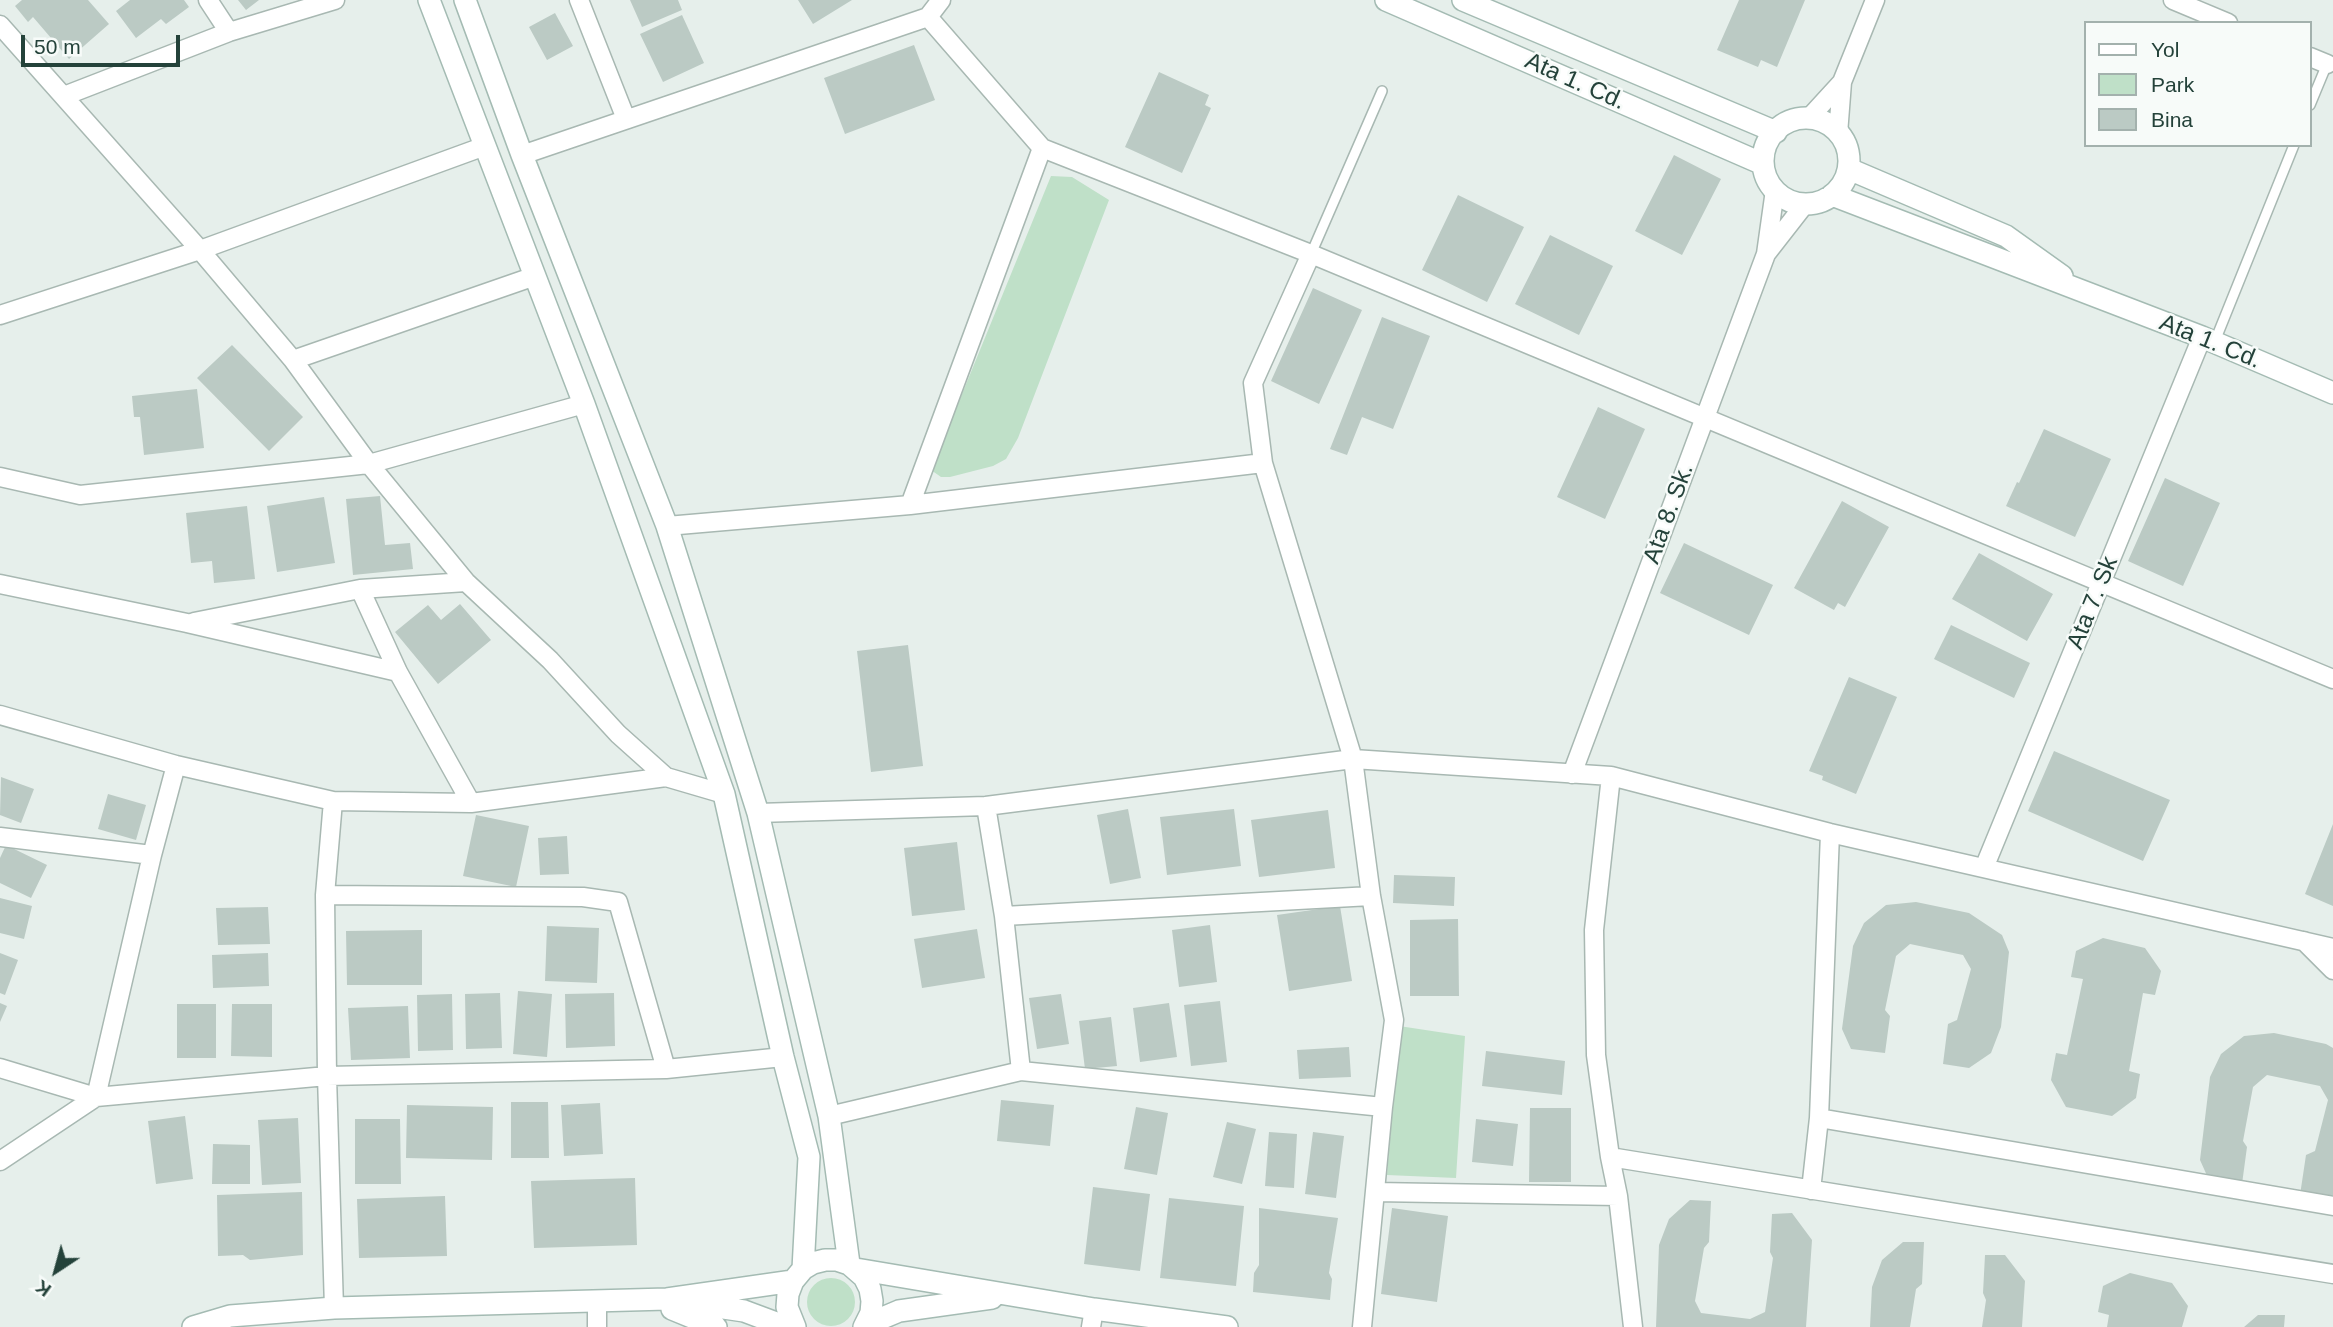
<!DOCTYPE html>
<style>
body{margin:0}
#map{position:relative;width:2333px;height:1327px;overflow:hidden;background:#e6efeb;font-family:Arial,sans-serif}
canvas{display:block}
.legend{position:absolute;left:2084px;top:21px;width:228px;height:126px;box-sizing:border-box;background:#f7fbf9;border:2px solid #a3b1ad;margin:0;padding:9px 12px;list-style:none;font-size:21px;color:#24423a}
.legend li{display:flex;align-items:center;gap:14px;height:35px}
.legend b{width:35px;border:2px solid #a3b1ad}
.north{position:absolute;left:21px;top:1236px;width:70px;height:70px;-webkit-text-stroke:5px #f7fbf9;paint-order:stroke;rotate:216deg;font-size:19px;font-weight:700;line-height:28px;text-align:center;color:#24423a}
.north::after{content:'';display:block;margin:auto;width:24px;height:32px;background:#24423a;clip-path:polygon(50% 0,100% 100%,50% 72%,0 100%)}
.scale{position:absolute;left:21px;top:35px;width:159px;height:32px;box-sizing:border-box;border:4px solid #24423a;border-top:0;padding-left:9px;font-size:21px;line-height:24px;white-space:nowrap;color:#24423a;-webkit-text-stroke:5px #f7fbf9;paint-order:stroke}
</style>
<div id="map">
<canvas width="2333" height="1327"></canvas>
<ul class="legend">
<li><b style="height:9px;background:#fff"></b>Yol</li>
<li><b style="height:19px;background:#bfe0c8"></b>Park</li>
<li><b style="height:19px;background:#bbcac4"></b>Bina</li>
</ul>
<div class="north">K</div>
<div class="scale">50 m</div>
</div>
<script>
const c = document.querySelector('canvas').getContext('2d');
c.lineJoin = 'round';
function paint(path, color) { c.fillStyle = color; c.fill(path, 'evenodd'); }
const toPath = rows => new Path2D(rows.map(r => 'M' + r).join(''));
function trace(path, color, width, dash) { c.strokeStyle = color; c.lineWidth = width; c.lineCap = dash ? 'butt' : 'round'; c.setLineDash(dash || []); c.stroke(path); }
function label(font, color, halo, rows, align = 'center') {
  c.font = font + ' Arial,sans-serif'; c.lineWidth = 5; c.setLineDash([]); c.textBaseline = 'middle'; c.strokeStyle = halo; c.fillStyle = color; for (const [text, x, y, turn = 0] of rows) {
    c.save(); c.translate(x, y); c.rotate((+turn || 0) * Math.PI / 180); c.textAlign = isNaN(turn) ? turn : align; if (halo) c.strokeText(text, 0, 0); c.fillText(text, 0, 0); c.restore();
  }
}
paint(toPath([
 [1051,176,1072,177,1109,200,1018,438,1006,459,993,466,950,477,941,477,931,470],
 [1399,1026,1465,1036,1456,1178,1387,1175],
 '807 1302a24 24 0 1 1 48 0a24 24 0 1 1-48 0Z'
]), '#bfe0c8');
paint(toPath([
 [22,0,88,0,109,24,69,59,33,17,28,22,15,6],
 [130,0,184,0,189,7,166,24,161,19,136,38,116,11],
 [238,0,259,0,246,10],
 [630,0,678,0,682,10,642,27],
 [798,0,852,0,813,24],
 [1739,0,1805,0,1777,67,1761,60,1758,67,1717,50],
 [555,13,573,46,547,60,529,27],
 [682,15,704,63,663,82,640,34],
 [914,45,935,100,845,134,824,78],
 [1159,72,1209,95,1205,105,1211,108,1182,173,1125,147],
 [1674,155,1721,179,1682,255,1635,231],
 [1458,195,1524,227,1487,302,1422,270],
 [1550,235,1613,266,1579,335,1515,304],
 [1313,288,1362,310,1319,404,1271,381],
 [1382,317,1430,336,1393,429,1362,417,1347,455,1330,449],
 [232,345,303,417,269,451,197,378],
 [197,389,204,448,144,455,140,417,134,417,132,396],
 [1598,407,1645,429,1605,519,1557,497],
 [2044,429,2111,459,2075,537,2006,506,2017,482,2019,483],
 [2165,478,2220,503,2183,586,2128,561],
 [380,496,385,545,410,543,413,569,353,575,346,499],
 [324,497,335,563,277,572,267,506],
 [1842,501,1889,527,1845,607,1838,603,1834,610,1794,588],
 [247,506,255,579,214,583,212,561,191,563,186,513],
 [1684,543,1773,585,1749,635,1660,593],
 [1979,553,2053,594,2027,641,1952,599],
 [460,604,491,640,438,684,395,632,428,605,441,620],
 [1951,625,2030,663,2014,698,1934,659],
 [908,645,923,766,871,772,857,651],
 [1849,677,1897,697,1856,794,1822,780,1823,776,1809,771],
 [2054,751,2170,800,2143,861,2028,811],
 [1,777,34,789,21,823,0,815],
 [108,794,146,805,136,840,98,829],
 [1128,809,1141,878,1110,884,1097,815],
 [1234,809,1241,866,1167,875,1160,817],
 [1328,810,1335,868,1259,877,1251,820],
 [476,815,529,826,516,887,463,876],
 [2333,824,2333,906,2305,894],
 [567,836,569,874,540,875,538,838],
 [957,842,965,910,912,916,904,848],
 [6,845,47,865,31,898,0,883,0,858],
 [1394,875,1455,877,1454,906,1393,903],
 [0,898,32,906,24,939,0,933],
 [1916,902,1969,913,2002,935,2009,952,2001,1027,1991,1053,1969,1068,1943,1064,1948,1024,1957,1020,1971,969,1963,955,1910,944,1896,956,1885,1010,1890,1016,1885,1053,1851,1049,1842,1029,1853,946,1864,923,1886,905],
 [1340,906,1352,981,1289,991,1277,915],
 [268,907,270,944,218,945,216,908],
 [1458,919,1459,996,1410,996,1410,920],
 [1210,925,1217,982,1179,987,1172,930],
 [547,926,599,928,597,983,545,981],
 [977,929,985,978,922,988,914,939],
 [422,930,422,985,347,985,346,931],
 [2103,938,2145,948,2161,971,2155,995,2143,993,2129,1071,2140,1074,2136,1098,2112,1116,2066,1107,2051,1080,2056,1053,2067,1055,2083,979,2071,977,2076,951],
 [0,953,18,960,5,995,0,993],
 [268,953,269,986,213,988,212,955],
 [518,991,552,994,547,1057,513,1054],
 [500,993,502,1048,466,1049,465,994],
 [614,993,615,1046,566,1048,565,994],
 [452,994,453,1050,418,1051,417,995],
 [1061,994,1069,1044,1037,1049,1029,998],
 [1220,1001,1227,1062,1191,1066,1184,1005],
 [0,1003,7,1006,0,1022],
 [1169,1003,1177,1057,1140,1062,1133,1008],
 [177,1004,216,1004,216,1058,177,1058],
 [232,1004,272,1004,272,1057,231,1056],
 [408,1006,410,1058,351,1060,348,1008],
 [1111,1017,1117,1066,1085,1069,1079,1021],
 [2274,1033,2326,1044,2333,1048,2333,1195,2326,1199,2300,1195,2306,1155,2315,1151,2328,1100,2320,1086,2267,1075,2253,1087,2243,1141,2247,1147,2242,1184,2209,1180,2200,1160,2210,1077,2221,1054,2244,1036],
 [1349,1047,1351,1077,1299,1079,1297,1050],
 [1486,1051,1565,1061,1562,1095,1482,1086],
 [1001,1100,1054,1105,1050,1146,997,1141],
 [511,1102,548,1102,549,1158,511,1158],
 [600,1103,603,1154,564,1156,561,1105],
 [407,1105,493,1107,492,1160,406,1158],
 [1136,1107,1168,1113,1157,1175,1124,1169],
 [1530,1108,1571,1108,1571,1182,1529,1182],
 [185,1116,193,1179,156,1184,148,1121],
 [298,1118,301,1183,262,1185,258,1120],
 [355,1119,400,1119,401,1184,355,1184],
 [1476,1119,1518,1124,1513,1166,1472,1162],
 [1227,1122,1256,1129,1242,1184,1213,1177],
 [1269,1132,1297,1134,1294,1188,1265,1186],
 [1313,1132,1344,1136,1336,1198,1305,1194],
 [213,1144,250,1145,250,1184,212,1184],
 [635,1178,637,1245,534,1248,531,1181],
 [1093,1187,1150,1194,1140,1271,1084,1264],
 [302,1192,303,1255,250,1260,243,1255,218,1256,217,1195],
 [445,1196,447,1256,359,1258,357,1199],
 [1169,1198,1244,1206,1236,1286,1160,1278],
 [1690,1200,1711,1201,1709,1242,1704,1248,1695,1301,1701,1313,1750,1319,1765,1312,1773,1258,1770,1252,1772,1214,1792,1213,1812,1240,1806,1327,1656,1327,1659,1245,1669,1219],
 [1259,1208,1338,1218,1329,1273,1332,1279,1330,1300,1253,1292,1254,1273,1259,1265],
 [1392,1208,1448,1216,1437,1302,1381,1294],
 [1903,1242,1924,1242,1922,1284,1916,1289,1910,1327,1870,1327,1872,1287,1882,1260],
 [1985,1255,2005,1255,2025,1281,2022,1327,1982,1327,1986,1300,1983,1293],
 [2130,1273,2172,1283,2188,1306,2182,1327,2107,1327,2109,1315,2098,1312,2103,1286],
 [2258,1315,2285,1315,2284,1327,2244,1327]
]), '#bbcac4');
const lane = toPath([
 [2310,105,2327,64],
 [1311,254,1382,91],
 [2215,341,2294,145]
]);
const street = toPath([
 [208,0,229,32],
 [579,0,626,119],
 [2173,0,2228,23],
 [928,17,941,0],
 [0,25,200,250,293,360,369,464,466,582,550,660,618,734,666,777],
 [2310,57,2327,64],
 [64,96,229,32,335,0],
 [1809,118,1842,82],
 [1838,134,1842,82,1875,0],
 [1042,148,1311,254,2333,679],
 [522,155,928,17,1042,148,910,505],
 [1311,254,1253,383,1263,463,1353,759,1371,896,1394,1020,1383,1107,1362,1327],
 [1766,254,1805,204],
 [0,315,200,250,485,146],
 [293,360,535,276],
 [0,477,80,495,369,464,584,404],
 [667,526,910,505,1263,463],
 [0,584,187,623,398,672],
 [360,589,398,672,471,803],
 [194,622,360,589,466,582],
 [0,715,176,765,333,801,471,803,666,777,724,794],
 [1572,774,1766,254,1775,190],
 [1611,776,1594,930,1596,1055,1610,1157,1618,1196,1633,1327],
 [333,801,325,895,327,1076,334,1308],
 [986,806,1004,916,1021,1071],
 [758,813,986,806,1353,759,1611,776,1830,833,2333,948],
 [0,837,152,855],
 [1984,868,2202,337],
 [325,895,583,897,618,902,666,1069],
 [1004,916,1371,896],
 [2304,941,2333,970],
 [0,1068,96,1097,327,1076,666,1069,783,1057],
 [829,1116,1021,1071,1383,1107],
 [1819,1118,2333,1206],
 [1610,1157,2333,1274],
 [0,1161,96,1097,152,855,176,765],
 [1811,1190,1819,1118,1830,833],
 [1375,1192,1618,1196],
 [597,1302,597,1327],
 [1091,1327,1094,1309]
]);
const secondary = toPath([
 [429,0,584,404,724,794,783,1057,809,1157,803,1269],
 [465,0,522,155,667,526,758,813,829,1116,849,1264],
 [1386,0,1763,164],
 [1463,0,1776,132],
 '1763 161a43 43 0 1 1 86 0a43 43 0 1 1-86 0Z',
 [1849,169,2006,236,2062,276],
 [1832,195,2202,337,2333,393],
 [856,1269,1094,1309,1227,1327],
 [690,1303,744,1311,787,1327],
 [672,1309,716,1327],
 [866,1325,899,1311,992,1298],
 [193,1327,230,1316,334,1308,667,1299,793,1281],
 [795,1327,787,1307,788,1294,793,1281,803,1269,813,1263,825,1260,837,1260,849,1264,864,1277,870,1289,872,1301,871,1313,864,1327]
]);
trace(lane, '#a8b8b2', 12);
trace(street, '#a8b8b2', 21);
trace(secondary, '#a4bbb3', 24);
trace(lane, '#fff', 9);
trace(street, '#fff', 18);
trace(secondary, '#fff', 21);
label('24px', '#24423a', '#f7fbf9', [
 ["Ata 1. Cd.",1575,82,24],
 ["Ata 1. Cd.",2210,342,22],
 ["Ata 8. Sk.",1669,514,-70],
 ["Ata 7. Sk",2093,603,-68]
]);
</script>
